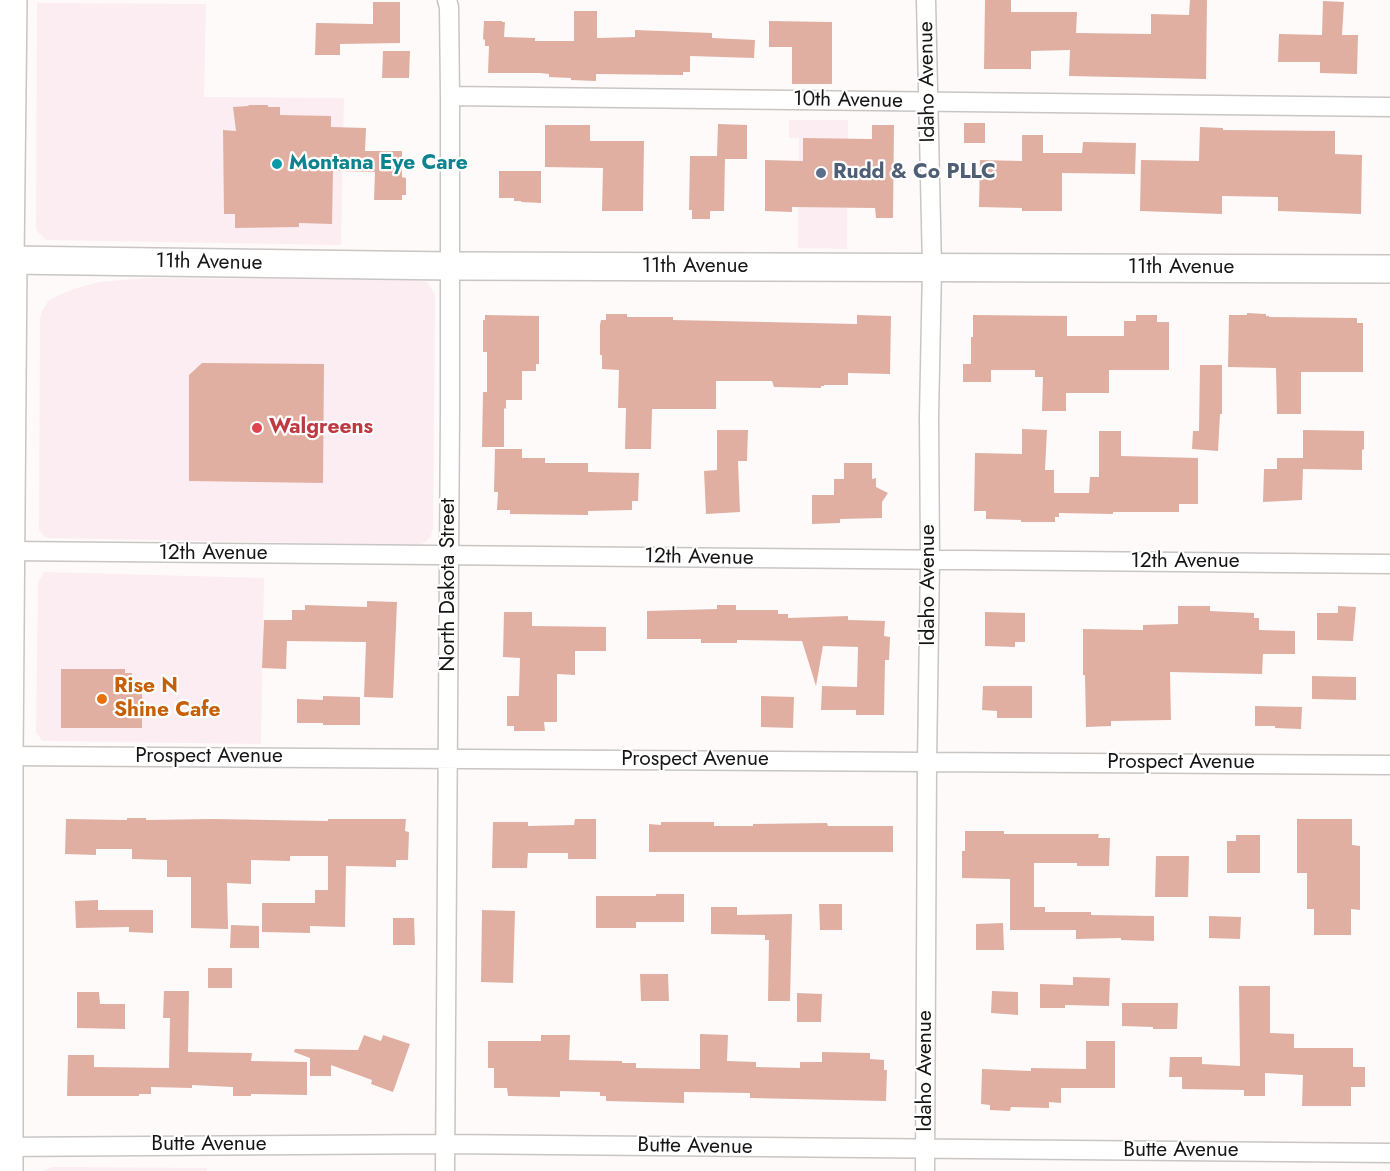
<!DOCTYPE html>
<style>
body{margin:0}
canvas{display:block;background:#fefaf9}
</style>
<canvas width="1390" height="1171"></canvas>
<script>
const c = document.querySelector('canvas').getContext('2d');
c.lineJoin = 'round';
function paint(path, color) { c.fillStyle = color; c.fill(path, 'evenodd'); }
const toPath = rows => new Path2D(rows.map(r => 'M' + r).join(''));
function trace(path, color, width, dash) { c.strokeStyle = color; c.lineWidth = width; c.lineCap = dash ? 'butt' : 'round'; c.setLineDash(dash || []); c.stroke(path); }
function label(font, color, halo, rows, align = 'center') {
  c.font = font + ' Jost,sans-serif'; c.lineWidth = 4.5; c.setLineDash([]); c.textBaseline = 'middle'; c.strokeStyle = halo; c.fillStyle = color; for (const [text, x, y, turn = 0] of rows) {
    c.save(); c.translate(x, y); c.rotate((+turn || 0) * Math.PI / 180); c.textAlign = isNaN(turn) ? turn : align; if (halo) c.strokeText(text, 0, 0); c.fillText(text, 0, 0); c.restore();
  }
}
paint(toPath([
 [37,3,206,4,204,97,344,98,341,245,46,240,36,230],
 [789,120,848,120,847,249,798,248,799,138,789,138],
 [144,278,418,280,427,282,435,294,433,529,431,536,426,542,418,545,48,538,45,537,39,530,40,318,42,311,49,300,61,294,77,288,99,282],
 [44,572,264,578,261,744,43,741,36,733,38,583],
 [52,1167,207,1168,207,1171,42,1171]
]), '#fcedf2');
paint(toPath([
 [985,0,1011,0,1011,12,1077,12,1076,33,1151,34,1151,14,1189,15,1190,0,1207,0,1206,79,1069,76,1070,50,1031,51,1031,69,984,69],
 [1323,1,1344,2,1342,35,1358,35,1357,74,1320,73,1320,62,1278,62,1279,34,1322,35],
 [373,2,400,2,400,43,340,44,340,55,315,55,316,23,373,24],
 [574,11,597,11,597,38,635,37,635,30,712,33,712,38,755,40,754,58,690,56,690,72,683,72,683,75,596,74,596,81,571,80,571,78,549,77,549,74,540,73,488,73,489,46,485,46,485,40,483,39,484,21,502,21,502,22,505,22,504,37,535,38,535,41,574,41],
 [769,21,832,22,832,84,792,84,792,47,769,47],
 [383,51,410,51,409,78,382,78],
 [249,105,268,105,268,107,280,107,280,115,331,116,331,127,366,128,365,151,402,151,402,177,406,178,406,195,402,195,402,200,374,200,375,172,333,171,332,224,299,223,299,227,235,228,235,214,224,214,223,130,236,131,233,107,248,106],
 [964,123,985,123,985,143,964,143],
 [718,124,747,125,747,159,725,159,724,211,710,211,710,219,692,219,692,210,689,210,690,156,717,156],
 [545,125,590,125,590,141,644,141,643,211,602,211,603,168,545,167],
 [872,125,894,125,893,218,876,218,875,208,792,207,792,212,765,211,765,160,803,161,803,138,872,139],
 [1200,127,1223,128,1223,130,1335,131,1335,154,1362,155,1361,214,1278,211,1278,197,1222,196,1222,214,1140,211,1141,160,1199,161],
 [1022,135,1043,135,1043,153,1082,153,1083,142,1136,143,1135,174,1062,173,1062,211,1022,211,1022,208,979,207,980,160,1022,161],
 [499,171,541,171,541,203,521,202,521,201,514,201,514,198,499,198],
 [1247,313,1266,314,1266,316,1269,316,1269,317,1357,318,1357,323,1363,323,1363,372,1301,372,1301,414,1277,414,1276,368,1228,367,1229,315,1247,315],
 [606,314,627,314,627,317,673,317,673,320,857,324,857,315,891,316,890,374,848,373,848,385,824,385,824,386,821,386,821,388,774,387,772,381,716,381,716,409,652,409,651,449,625,449,626,408,618,408,619,370,602,369,602,355,600,355,600,325,601,320,606,320],
 [485,315,539,316,539,364,536,364,536,371,522,371,522,400,506,400,506,409,504,408,504,447,482,447,483,392,487,392,487,352,483,352,483,320,485,320],
 [973,315,1067,316,1067,336,1124,336,1124,321,1136,321,1136,315,1157,315,1157,322,1169,322,1169,370,1109,370,1109,393,1066,393,1066,411,1042,411,1043,377,1035,377,1035,370,991,370,991,382,963,382,963,364,971,364,971,337,973,337],
 [202,363,324,364,323,483,189,481,189,375],
 [1200,365,1222,365,1222,414,1220,414,1218,451,1192,449,1193,431,1199,431],
 [1022,429,1047,430,1045,470,1054,470,1054,493,1089,493,1090,477,1099,477,1099,431,1121,431,1121,456,1198,458,1198,504,1179,504,1179,512,1113,512,1113,514,1059,513,1059,517,1055,517,1055,522,1021,522,1021,520,986,519,986,511,974,511,975,453,1022,454],
 [717,430,748,430,747,461,738,461,740,512,706,514,704,471,717,470],
 [1303,430,1364,431,1364,449,1362,450,1362,470,1303,469,1302,500,1263,502,1264,469,1277,469,1277,458,1303,458,1303,461],
 [495,449,522,449,522,458,545,458,545,463,588,463,588,472,639,473,638,501,632,501,632,510,588,511,588,515,510,514,510,510,497,510,498,492,494,492],
 [844,463,872,463,872,479,876,478,876,487,888,493,882,502,882,518,840,519,840,523,812,524,812,495,834,495,834,479,844,479],
 [367,601,397,602,393,698,364,697,366,642,287,641,286,669,262,668,264,620,292,620,292,610,305,610,305,605,367,607],
 [717,605,736,605,736,610,778,610,778,614,788,614,788,618,848,616,848,620,885,621,884,636,890,637,889,660,885,660,884,715,856,715,856,710,821,710,822,686,857,687,858,647,823,646,816,686,802,641,737,640,737,643,701,643,701,639,647,639,647,611,717,609],
 [1178,606,1210,606,1210,611,1254,613,1254,618,1259,618,1259,630,1295,631,1295,654,1263,654,1262,674,1170,672,1171,720,1111,721,1111,726,1086,727,1085,675,1083,675,1083,629,1143,630,1143,625,1178,624],
 [1338,606,1356,607,1353,641,1317,640,1317,613,1338,613],
 [504,612,532,612,532,626,606,627,606,651,575,651,575,675,557,674,557,722,544,722,545,731,514,731,514,726,507,726,507,696,519,696,520,658,503,657],
 [985,612,1025,613,1025,642,1015,642,1015,647,985,646],
 [61,669,125,669,125,673,132,673,131,681,142,681,142,728,61,728],
 [1312,676,1356,677,1356,700,1312,699],
 [983,686,1032,686,1032,718,997,718,997,711,982,710],
 [323,696,360,697,360,725,323,725,323,723,297,723,297,699,323,700],
 [761,696,794,697,793,728,761,727],
 [1255,706,1302,707,1301,729,1275,728,1275,726,1255,726],
 [127,818,146,818,146,820,214,819,328,821,328,819,406,819,405,831,409,832,408,860,396,860,396,867,346,866,345,927,310,926,310,933,262,932,262,903,315,903,315,890,328,890,328,856,290,856,290,861,251,860,251,884,227,883,228,929,191,928,191,877,167,877,167,860,132,859,132,849,96,849,96,855,65,854,66,819,127,820],
 [575,819,596,819,596,859,568,859,568,853,528,853,527,868,492,868,493,822,528,822,528,826,574,825],
 [1297,819,1352,819,1352,845,1360,846,1360,910,1351,909,1351,935,1314,935,1314,909,1307,909,1307,873,1297,873],
 [661,822,714,822,714,826,753,826,753,824,827,823,828,826,893,826,893,852,649,852,649,824,661,825],
 [965,831,1004,831,1004,834,1099,834,1098,838,1110,838,1109,866,1077,866,1077,863,1034,863,1034,907,1045,907,1045,912,1091,912,1091,915,1154,916,1154,941,1121,940,1121,938,1076,939,1076,930,1010,930,1010,879,962,878,962,851,965,851],
 [1236,835,1260,835,1260,873,1227,873,1227,841,1236,841],
 [1156,856,1189,856,1188,897,1155,897],
 [656,894,684,894,684,922,636,922,636,928,596,928,596,896,656,896],
 [98,900,98,910,153,910,153,933,129,932,129,927,76,928,75,901],
 [819,904,842,904,842,930,820,930],
 [711,907,737,907,737,915,792,914,790,1001,768,1001,769,940,765,940,765,935,711,934],
 [482,910,515,911,513,983,481,982],
 [1209,916,1241,917,1240,939,1209,938],
 [393,918,414,918,415,945,393,945],
 [1003,923,1004,950,976,950,976,924],
 [231,925,259,926,259,948,230,948],
 [208,968,232,968,232,988,208,988],
 [640,974,668,974,669,1001,641,1001],
 [1073,977,1110,978,1109,1006,1065,1005,1065,1008,1040,1008,1040,984,1073,985],
 [1239,986,1270,986,1270,1033,1294,1034,1294,1048,1353,1048,1353,1067,1365,1067,1365,1087,1351,1087,1351,1106,1302,1106,1303,1075,1265,1073,1265,1096,1244,1096,1244,1090,1182,1089,1182,1077,1169,1077,1170,1057,1202,1057,1202,1064,1240,1066],
 [164,991,189,991,188,1052,252,1053,251,1061,307,1062,307,1095,251,1094,251,1096,233,1096,233,1087,192,1085,192,1088,151,1087,151,1094,139,1094,139,1096,67,1096,68,1055,94,1055,94,1067,169,1068,170,1018,163,1018],
 [992,991,1018,992,1018,1015,991,1013],
 [77,992,99,992,100,1004,125,1004,125,1029,77,1028],
 [797,993,822,994,821,1022,797,1022],
 [1122,1003,1178,1003,1177,1029,1153,1029,1153,1027,1122,1026],
 [700,1034,728,1035,727,1061,756,1062,756,1067,800,1068,800,1062,822,1062,822,1052,870,1053,870,1059,884,1060,884,1070,887,1070,886,1101,750,1098,750,1093,684,1092,684,1103,606,1101,606,1096,600,1096,600,1092,560,1091,560,1097,508,1096,507,1088,494,1088,494,1068,488,1068,488,1041,541,1041,541,1035,570,1035,569,1060,622,1061,622,1063,636,1063,636,1068,700,1069],
 [364,1035,381,1041,383,1035,410,1044,393,1092,371,1084,372,1080,331,1065,331,1076,310,1076,310,1058,294,1052,295,1049,358,1050],
 [1086,1041,1115,1041,1115,1088,1061,1088,1061,1103,1049,1102,1049,1108,1011,1107,1010,1111,990,1110,990,1105,981,1104,982,1069,1031,1071,1031,1068,1086,1069]
]), '#e1afa1');
const street = toPath([
 [450,96,1390,107],
 [9,551,1390,564],
 [6,756,1390,765],
 [0,1147,445,1144,1390,1153],
 [445,1171,450,412,450,96,449,7,447,0],
 [925,1171,927,762,930,560,929,417,932,268,926,0]
]);
const secondary = toPath([
 [13,0,10,260,450,266,1390,269]
]);
const highway = toPath([
 [0,260,10,260,6,756,6,1171]
]);
trace(street, '#c8c5c3', 21);
trace(secondary, '#c8c5c3', 30);
trace(highway, '#c8c5c3', 36);
trace(street, '#fff', 18);
trace(secondary, '#fff', 27);
trace(highway, '#fff', 33);
for (const [x, y, r, color] of [
 [277,164,6,"#0f9aa8"],
 [821,173,6,"#5c6f8a"],
 [257,428,6,"#e0444e"],
 [102,699,6,"#e8710a"]
]) { const dot = new Path2D(); dot.arc(x, y, r, 0, 2 * Math.PI); c.fillStyle = color; c.fill(dot); trace(dot, '#fff', 2); }
label('21px', '#171515', '#fff', [
 ["Idaho Avenue",928,82,-91],
 ["10th Avenue",848,101,1],
 ["11th Avenue",209,263,1],
 ["11th Avenue",695,267],
 ["11th Avenue",1181,268],
 ["12th Avenue",213,554],
 ["12th Avenue",699,558,1],
 ["12th Avenue",1185,562],
 ["North Dakota Street",449,585,-90],
 ["Idaho Avenue",929,585,-90],
 ["Prospect Avenue",209,757],
 ["Prospect Avenue",695,760],
 ["Prospect Avenue",1181,763],
 ["Idaho Avenue",926,1071,-90],
 ["Butte Avenue",209,1145],
 ["Butte Avenue",695,1147,1],
 ["Butte Avenue",1181,1151]
]);
label('bold 21px', '#0d838f', '#fff', [
 ["Montana Eye Care",289,164]
], 'left');
label('bold 21px', '#4e5e75', '#fff', [
 ["Rudd & Co PLLC",833,173]
], 'left');
label('bold 21px', '#be3a42', '#fff', [
 ["Walgreens",269,428]
], 'left');
label('bold 21px', '#c56008', '#fff', [
 ["Rise N",114,687],
 ["Shine Cafe",114,711]
], 'left');
</script>
